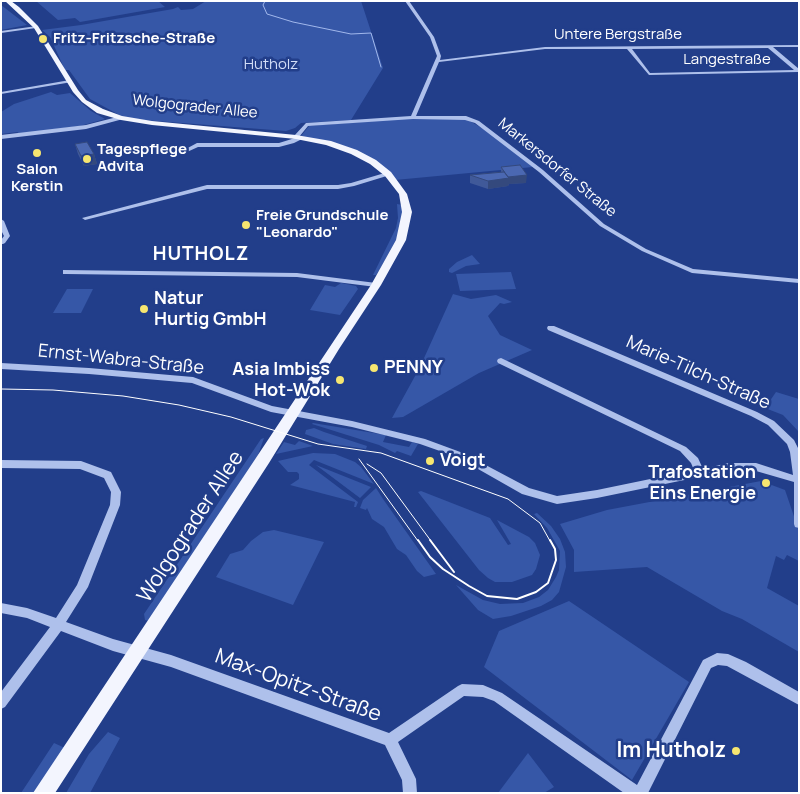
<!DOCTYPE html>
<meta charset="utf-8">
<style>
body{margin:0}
#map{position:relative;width:800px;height:794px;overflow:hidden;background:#223e8a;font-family:Manrope,sans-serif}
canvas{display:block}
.frame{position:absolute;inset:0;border:2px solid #fff;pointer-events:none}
</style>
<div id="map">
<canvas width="800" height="794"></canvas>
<div class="frame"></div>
</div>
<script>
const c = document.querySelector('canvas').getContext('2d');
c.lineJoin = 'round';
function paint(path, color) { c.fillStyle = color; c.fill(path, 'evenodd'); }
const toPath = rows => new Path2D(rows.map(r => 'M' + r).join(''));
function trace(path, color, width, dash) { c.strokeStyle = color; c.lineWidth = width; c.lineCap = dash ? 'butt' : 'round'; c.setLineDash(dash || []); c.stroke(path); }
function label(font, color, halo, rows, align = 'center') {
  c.font = font + ' Manrope,sans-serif'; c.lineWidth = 5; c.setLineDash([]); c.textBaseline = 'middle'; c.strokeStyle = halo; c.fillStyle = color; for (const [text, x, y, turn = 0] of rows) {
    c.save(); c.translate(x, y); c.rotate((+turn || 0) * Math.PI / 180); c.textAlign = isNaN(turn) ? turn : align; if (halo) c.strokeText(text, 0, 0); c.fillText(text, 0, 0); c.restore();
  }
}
paint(toPath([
 [36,1,158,1,165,7,80,22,75,18,58,20],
 [206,1,361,1,383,68,351,120,301,123,295,128,286,131,143,120,123,117,90,99,69,70,65,70,50,37,42,30,81,25,173,9,178,7,181,10,193,9],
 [1,5,27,25,1,30],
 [51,92,57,95,70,93,91,111,105,119,80,126,17,134,18,132,1,134,1,112,14,104],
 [413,118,468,120,494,135,533,167,395,180,373,159,301,136,309,126],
 [397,204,402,205,403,211,397,238,380,269,376,275,373,275,396,228,398,218],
 [472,255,480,264,466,266,452,273,449,272,449,269,457,262],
 [511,272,516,289,460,291,456,274],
 [341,283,356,286,358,289,340,315,310,310,325,285,335,287],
 [67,289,93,289,81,313,53,313],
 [453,294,471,299,496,295,512,302,504,304,500,303,488,316,500,335,532,350,479,373,403,417,392,418,420,367],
 [776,392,799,399,799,432,783,415,765,408],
 [313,423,386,435,383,442,409,447,412,442,418,444,411,456,397,451,395,453,379,445,312,424],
 [314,428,324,432,367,446,366,449,333,444,305,434,306,430],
 [264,438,258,455,149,621,145,620,144,614,261,439],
 [299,441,313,446,276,454,284,442,295,445],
 [313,453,335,454,355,462,361,467,374,484,314,460,309,465,358,502,356,507,354,507,355,502,290,485,299,479,299,474,297,472,288,472,278,461],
 [316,465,371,487,360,498],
 [761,481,785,490,799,531,799,561,787,555,784,560,776,556,767,588,799,606,799,652,742,619,722,611,647,567,574,572,574,550,560,524,607,510],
 [376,488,383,499,379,503,383,499,436,574,424,577,417,571,406,555,397,549,384,527,372,519,367,508,366,510,360,508,363,500],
 [421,491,490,518,508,545,511,544,497,520,529,537,535,543,540,555,536,569,532,575,512,582,495,582,488,578,479,570,418,492],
 [537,513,551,526,560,539,565,552,566,567,559,592,552,600,541,606,511,616,493,619,478,610,456,585,483,600,500,604,523,603,539,597,548,590,556,577,559,570,560,551,547,528,534,514],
 [274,530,324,542,293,605,216,577,230,554,243,550,251,541,263,532],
 [569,601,689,682,632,780,484,667,499,631],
 [108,732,120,738,90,793,66,793,89,754],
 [54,743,65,748,34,793,21,793],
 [528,753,554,787,544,793,498,793]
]), '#3657a7');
trace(toPath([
 [265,1,263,5,267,14,293,22,351,34,371,33,381,67]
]), '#a2b8ec', 1);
paint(toPath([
 [405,1,409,1,434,37,441,56,440,60,545,47,799,45,799,47,773,47,799,69,798,72,649,75,627,49,545,49,439,62,416,116,466,116,479,121,543,170,604,224,646,249,693,269,799,279,799,283,692,273,642,251,600,226,539,172,475,123,465,120,413,119,308,126,299,137,302,137,302,139,294,143,279,147,198,147,187,152,184,150,197,143,279,143,295,138,293,137,294,136,306,123,411,116,437,56,430,37,405,1],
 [768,48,794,70,650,73,632,49,768,48],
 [37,26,36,28,1,33,1,31,37,26],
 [70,80,72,80,72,82,1,94,1,92,70,80],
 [121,116,123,117,123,119,86,129,1,139,1,135,86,125,121,116],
 [388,172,391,174,390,175,354,186,338,189,207,189,85,220,82,218,207,185,338,185,351,183,388,172],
 [1,219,4,221,10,236,5,243,3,244,1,244,1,240,4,236,1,230,1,219],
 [63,270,297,273,376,283,380,285,376,287,297,277,66,274,63,274,63,270],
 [548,326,554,326,757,412,774,421,794,440,799,450,799,528,795,527,794,524,794,482,756,471,728,471,597,498,557,504,522,494,457,457,420,444,352,427,271,412,192,383,89,374,1,369,1,363,89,368,193,377,272,406,352,421,425,439,463,453,529,488,557,496,597,490,694,470,691,463,680,451,498,363,497,361,498,359,501,358,686,447,698,458,703,469,728,463,756,463,793,475,790,452,787,444,768,425,751,416,548,330,547,328,548,326],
 [1,460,81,461,111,472,121,492,120,505,88,587,66,622,113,639,171,655,389,733,458,686,462,684,483,685,502,693,637,785,703,660,717,653,728,654,746,662,799,692,799,705,727,666,718,665,711,668,648,793,624,793,494,701,483,697,464,696,398,742,416,779,417,793,403,793,402,780,385,745,171,667,113,651,61,631,5,707,1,709,1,692,50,627,27,618,1,613,1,603,27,608,56,618,77,585,110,505,111,492,104,478,80,469,1,468,1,460]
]), '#aec0eb');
paint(toPath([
 [5,1,11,1,19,7,38,26,78,90,86,100,103,109,122,116,152,121,296,135,331,141,357,150,376,160,391,172,407,194,412,212,406,240,381,285,339,349,269,463,55,793,33,793,371,285,396,240,402,212,399,194,385,176,370,164,351,154,326,145,296,139,152,125,121,120,97,113,82,102,73,92,34,28,5,1]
]), '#f3f5fe');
trace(toPath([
 [1,389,53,390,123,396,179,405,231,417,318,444,381,453,508,499,540,523,550,541],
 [359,459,418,541],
 [367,464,381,473,431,541]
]), '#fff', 1);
trace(toPath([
 [418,540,430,557,443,569,469,586,487,596,517,599,536,592,548,583,556,560,555,549,550,540],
 [430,540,454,572]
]), '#fff', 2);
paint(toPath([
 [75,144,94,154,97,164,84,166,78,154],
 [501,167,526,183,509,184,508,186,488,189,470,183,470,175,501,172]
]), '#405999');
paint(toPath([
 [94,154,97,164,84,166,81,156],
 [527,175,526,183,509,184,508,186,488,189,488,181,508,177]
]), '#34497d');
const building = toPath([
 [87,142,94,154,81,156,75,144,87,142],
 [520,165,527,175,508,177,501,167,520,165],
 [504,172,509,178,488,181,470,175,504,172]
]);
paint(building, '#4b68b2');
trace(building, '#34497d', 1);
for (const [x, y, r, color] of [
 [43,39,5,"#f7e670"],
 [37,153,5,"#f7e670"],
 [87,159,5,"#f7e670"],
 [246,225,5,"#f7e670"],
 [144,309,5,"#f7e670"],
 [374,368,5,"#f7e670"],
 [340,380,5,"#f7e670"],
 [430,461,5,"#f7e670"],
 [766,483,5,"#f7e670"],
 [736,751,5,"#f7e670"]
]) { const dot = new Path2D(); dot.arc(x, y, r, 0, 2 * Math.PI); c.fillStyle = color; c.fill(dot); trace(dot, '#223e8a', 2); }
label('15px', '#fff', '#223e8a', [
 ["Untere Bergstraße",618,35],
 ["Langestraße",727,60],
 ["Wolgograder Allee",195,107,6],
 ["Markersdorfer Straße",557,168,39]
]);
label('bold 15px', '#fff', '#223e8a', [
 ["Fritz-Fritzsche-Straße",53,39],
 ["Tagespflege",97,150],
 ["Advita",97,167],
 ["Salon",37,170,"center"],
 ["Kerstin",37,187,"center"],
 ["Freie Grundschule",256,216],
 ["\"Leonardo\"",256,233]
], 'left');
label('15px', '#d3def8', '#223e8a', [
 ["Hutholz",271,65]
]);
label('bold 18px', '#fff', '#223e8a', [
 ["Natur",154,299],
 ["Hurtig GmbH",154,320],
 ["PENNY",384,368],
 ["Asia Imbiss",330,370,"right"],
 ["Hot-Wok",330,391,"right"],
 ["Voigt",440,461],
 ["Trafostation",756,473,"right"],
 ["Eins Energie",756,494,"right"]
], 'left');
label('18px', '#fff', '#223e8a', [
 ["Ernst-Wabra-Straße",121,360,6],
 ["Marie-Tilch-Straße",698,373,24]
]);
c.letterSpacing = '1px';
label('bold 19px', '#fff', '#223e8a', [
 ["HUTHOLZ",201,255]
]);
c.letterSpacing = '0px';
label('21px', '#fff', '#223e8a', [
 ["Wolgograder Allee",191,527,-57],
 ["Max-Opitz-Straße",298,686,20]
]);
label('bold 21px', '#fff', '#223e8a', [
 ["Im Hutholz",726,751]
], 'right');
</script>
